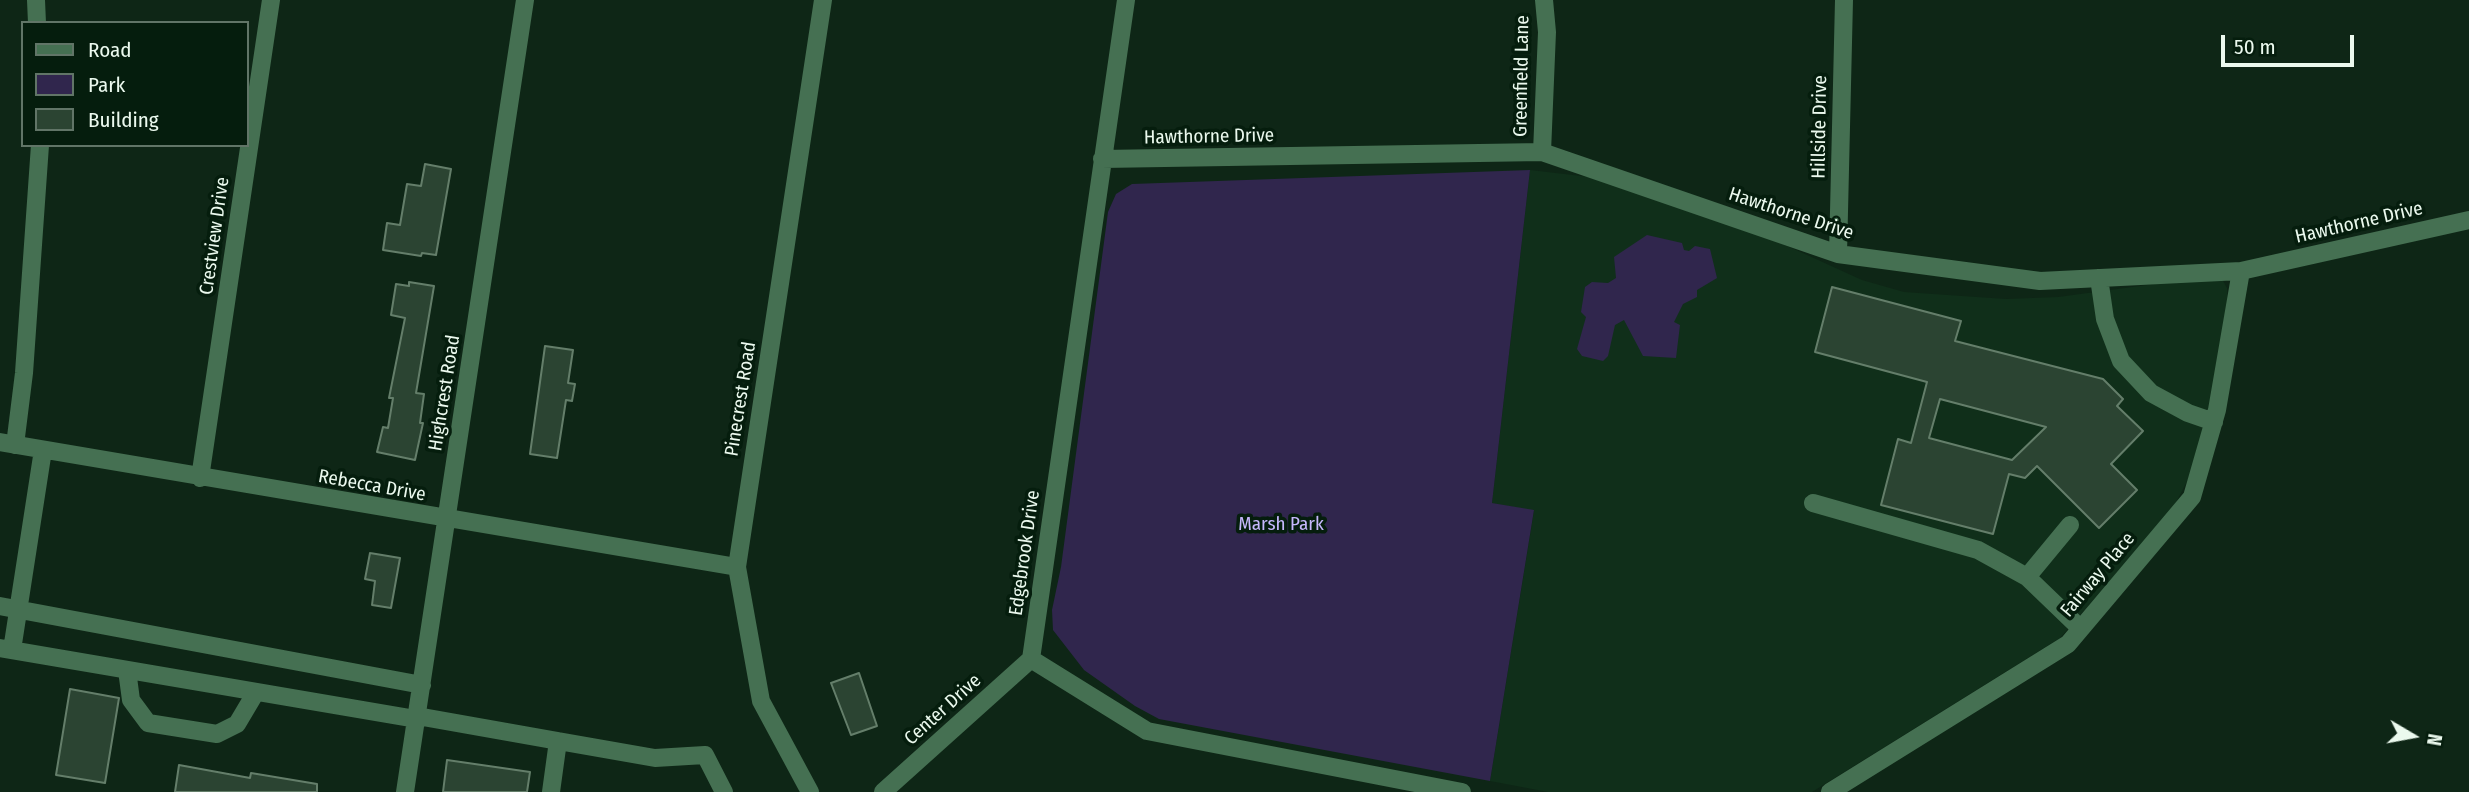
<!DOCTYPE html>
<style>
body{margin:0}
#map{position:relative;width:2469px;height:792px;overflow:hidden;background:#0e2616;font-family:"Fira Sans Condensed",sans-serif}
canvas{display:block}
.legend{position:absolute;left:21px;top:21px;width:228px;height:126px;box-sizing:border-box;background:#051d0d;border:2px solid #617567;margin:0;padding:9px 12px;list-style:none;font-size:21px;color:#ebf9ee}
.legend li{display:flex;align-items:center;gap:14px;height:35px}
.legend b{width:35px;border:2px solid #617567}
.north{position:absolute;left:2378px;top:701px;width:70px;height:70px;-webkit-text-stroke:5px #051d0d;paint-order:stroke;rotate:100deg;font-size:19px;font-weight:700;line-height:28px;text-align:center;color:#ebf9ee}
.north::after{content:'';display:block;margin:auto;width:24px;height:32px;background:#ebf9ee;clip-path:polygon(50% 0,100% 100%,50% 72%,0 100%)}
.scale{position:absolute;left:2221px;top:35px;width:133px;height:32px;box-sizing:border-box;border:4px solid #ebf9ee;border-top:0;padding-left:9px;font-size:21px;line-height:24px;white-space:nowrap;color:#ebf9ee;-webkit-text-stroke:5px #051d0d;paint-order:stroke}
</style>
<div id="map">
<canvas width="2469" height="792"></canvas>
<ul class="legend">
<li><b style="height:9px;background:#457052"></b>Road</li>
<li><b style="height:19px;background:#30264d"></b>Park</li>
<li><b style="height:19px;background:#2b4432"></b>Building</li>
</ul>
<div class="north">N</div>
<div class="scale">50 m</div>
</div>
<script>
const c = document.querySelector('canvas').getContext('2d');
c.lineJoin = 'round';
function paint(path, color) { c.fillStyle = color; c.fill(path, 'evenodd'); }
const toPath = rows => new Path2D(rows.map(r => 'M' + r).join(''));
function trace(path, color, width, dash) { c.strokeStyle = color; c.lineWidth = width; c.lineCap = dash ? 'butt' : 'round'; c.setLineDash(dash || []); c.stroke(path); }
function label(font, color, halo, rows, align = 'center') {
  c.font = font + ' "Fira Sans Condensed",sans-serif'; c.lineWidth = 7; c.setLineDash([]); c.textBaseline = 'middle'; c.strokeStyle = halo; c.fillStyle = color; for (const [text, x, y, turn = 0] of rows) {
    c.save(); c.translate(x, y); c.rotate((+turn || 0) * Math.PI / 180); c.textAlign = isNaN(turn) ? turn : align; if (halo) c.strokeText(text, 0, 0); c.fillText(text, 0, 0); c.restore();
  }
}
paint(toPath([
 [1530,170,1590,177,1772,239,1862,280,1904,292,2006,299,2058,297,2214,276,2222,279,2227,288,2228,304,2204,440,2192,472,2172,510,2060,638,1812,792,1548,792,1490,781,1534,511,1492,503]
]), '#102f1a');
paint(toPath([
 [1530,170,1492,503,1534,510,1490,781,1159,719,1135,706,1084,670,1053,630,1052,610,1061,567,1108,212,1116,194,1132,184],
 [1647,235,1682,243,1684,250,1689,251,1695,246,1710,249,1717,278,1697,290,1697,297,1683,304,1674,322,1680,325,1676,358,1643,356,1624,320,1615,325,1608,356,1603,361,1582,356,1577,349,1586,317,1581,312,1585,287,1592,282,1608,283,1616,278,1614,257]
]), '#30264d');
const building = toPath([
 [425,164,451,169,436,255,422,253,421,256,383,250,387,223,400,225,407,184,421,186,425,164],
 [409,282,434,286,416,393,424,394,420,423,423,423,415,460,377,452,383,427,388,428,393,398,389,398,405,318,391,315,396,284,409,286,409,282],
 [1832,287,1961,321,1955,341,2103,379,2123,399,2117,406,2143,431,2111,464,2137,490,2099,528,2037,466,2025,478,2009,474,1993,534,1881,505,1898,439,1911,443,1927,382,1815,352,1832,287],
 [1940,399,2046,427,2012,460,1929,438,1940,399],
 [545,346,573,350,568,383,575,384,572,401,566,400,557,458,530,454,545,346],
 [370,553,400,558,391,608,372,605,375,581,365,579,370,553],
 [859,673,877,726,851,735,831,683,859,673],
 [70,689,119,698,105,783,56,775,70,689],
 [447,760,530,772,527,792,443,792,447,760],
 [179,765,250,778,251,773,317,784,317,792,175,792,179,765]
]);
paint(building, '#2b4432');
trace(building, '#647e6a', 2);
trace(toPath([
 [36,0,37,23],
 [1542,152,1547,32,1544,0],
 [1102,159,1542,152,1838,254,2040,281,2241,271,2469,220],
 [1838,254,1844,0],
 [2099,278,2105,319,2121,361,2151,393,2188,413,2214,422],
 [0,442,737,567],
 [15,445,24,373,40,145],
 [200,478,271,0],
 [1813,503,1978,550,2027,577,2080,628],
 [2027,577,2070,525],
 [0,606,422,685],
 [0,648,416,719],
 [12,650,43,450],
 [1031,659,1126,0],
 [1031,659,1147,731,1462,792],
 [127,670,131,700,148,723,217,734,237,724,256,692],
 [417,716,558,741,551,792],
 [558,741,655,758,705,755,724,792],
 [405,792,525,0],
 [810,792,761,701,737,567,823,0],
 [883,792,1031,659],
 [1830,792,2068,644,2192,497,2217,410,2241,271]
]), '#457052', 18);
label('19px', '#ebf9ee', '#051d0d', [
 ["Greenfield Lane",1522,76,-89],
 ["Hillside Drive",1820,127,-89],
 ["Hawthorne Drive",1209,137,-1],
 ["Hawthorne Drive",1791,214,18],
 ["Hawthorne Drive",2359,223,-13],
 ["Crestview Drive",215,236,-82],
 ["Highcrest Road",445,393,-81],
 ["Pinecrest Road",741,399,-81],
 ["Rebecca Drive",372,486,10],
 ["Edgebrook Drive",1025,553,-82],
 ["Fairway Place",2098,575,-50],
 ["Center Drive",943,710,-42]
]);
label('19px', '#c7b8fd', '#051d0d', [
 ["Marsh Park",1281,525]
]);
</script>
